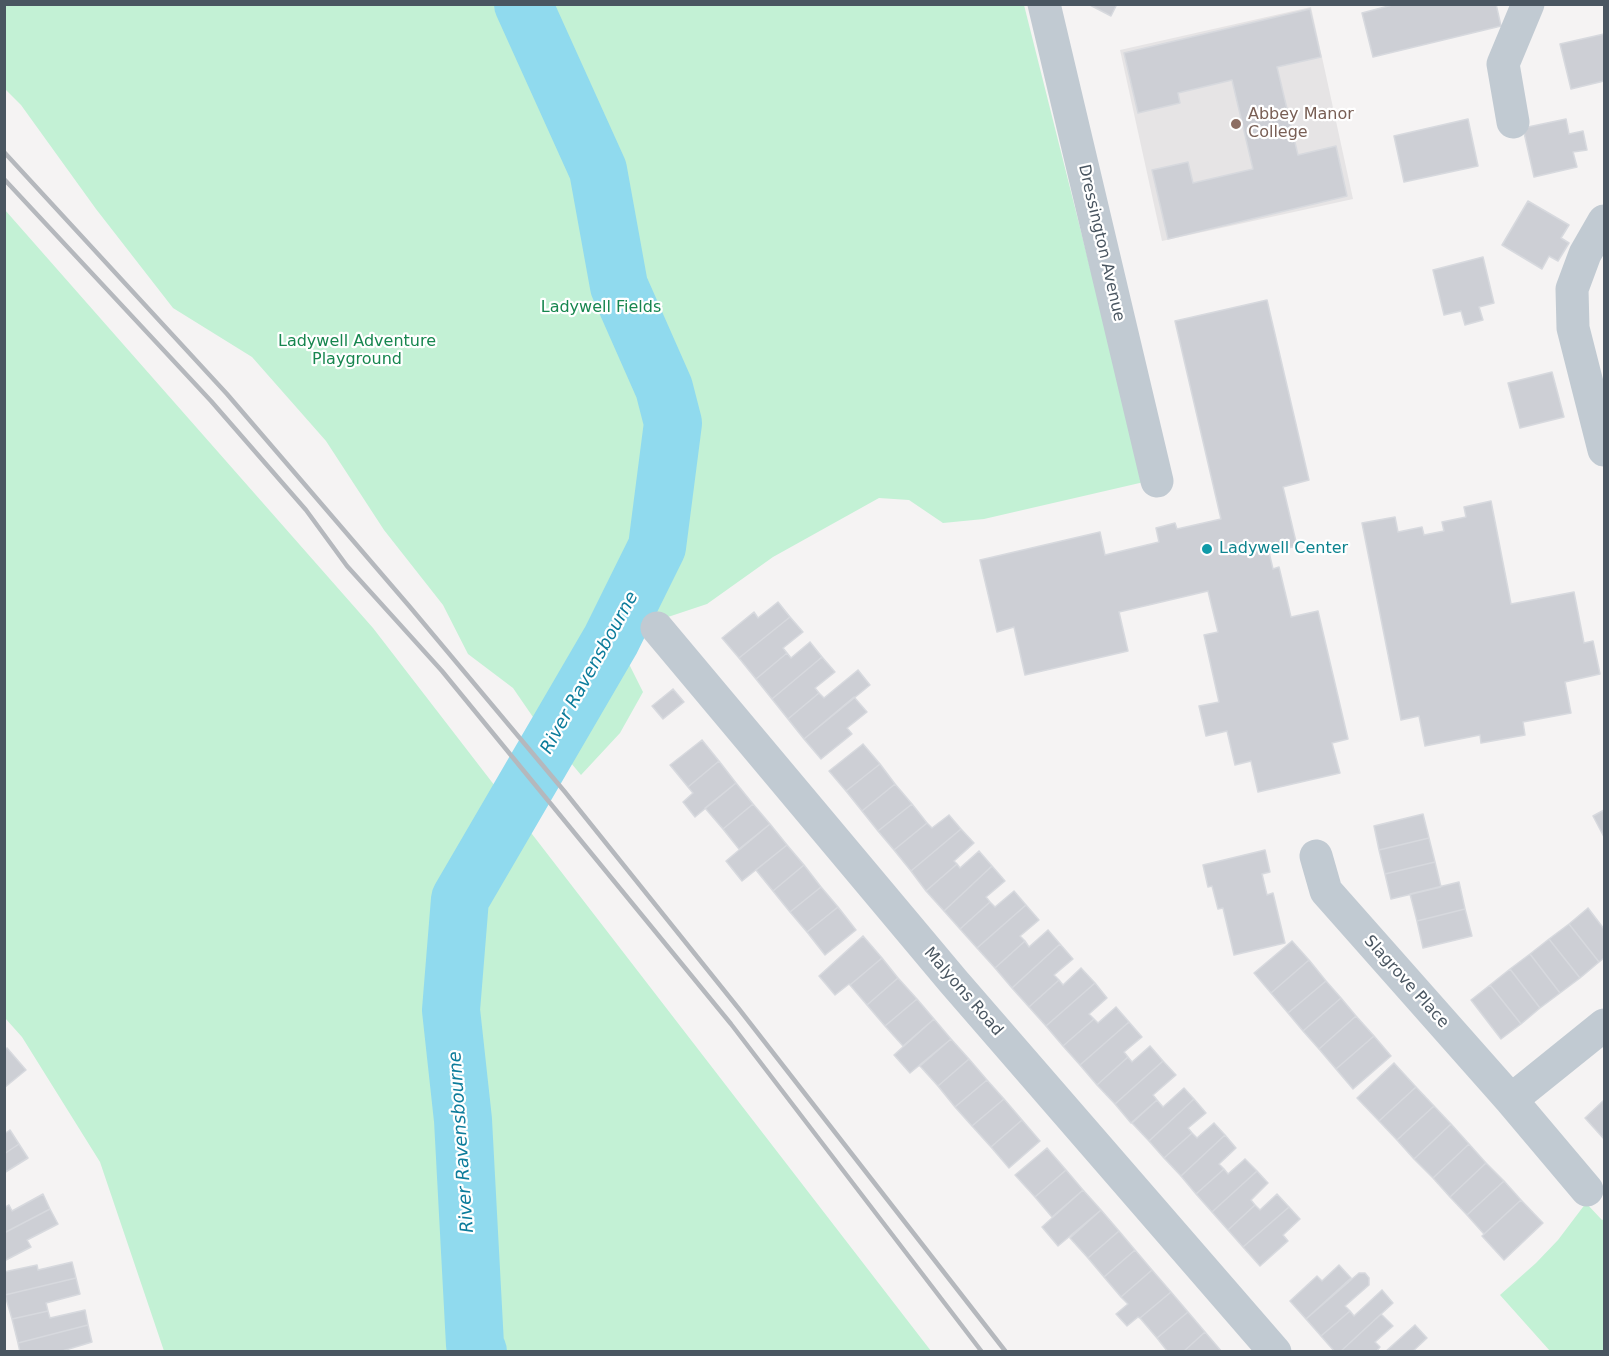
<!DOCTYPE html>
<style>
body{margin:0}
#map{position:relative;width:1609px;height:1356px;overflow:hidden;background:#f5f3f3;font-family:"DejaVu Sans",sans-serif}
canvas{display:block}
.frame{position:absolute;inset:0;border:6px solid #4a5661;pointer-events:none}
</style>
<div id="map">
<canvas width="1609" height="1356"></canvas>
<div class="frame"></div>
</div>
<script>
const c = document.querySelector('canvas').getContext('2d');
c.lineJoin = 'round';
function paint(path, color) { c.fillStyle = color; c.fill(path, 'evenodd'); }
const toPath = rows => new Path2D(rows.map(r => 'M' + r).join(''));
function trace(path, color, width, dash) { c.strokeStyle = color; c.lineWidth = width; c.lineCap = dash ? 'butt' : 'round'; c.setLineDash(dash || []); c.stroke(path); }
function label(font, color, halo, rows, align = 'center') {
  c.font = font + ' "DejaVu Sans",sans-serif'; c.lineWidth = 4.5; c.setLineDash([]); c.textBaseline = 'middle'; c.strokeStyle = halo; c.fillStyle = color; for (const [text, x, y, turn = 0] of rows) {
    c.save(); c.translate(x, y); c.rotate((+turn || 0) * Math.PI / 180); c.textAlign = isNaN(turn) ? turn : align; if (halo) c.strokeText(text, 0, 0); c.fillText(text, 0, 0); c.restore();
  }
}
paint(toPath([
 [1311,7,1353,199,1162,241,1120,50]
]), '#e6e4e5');
paint(toPath([
 [4,5,1024,5,1144,482,984,519,943,523,909,500,879,498,773,557,707,604,656,621,619,644,643,692,620,733,581,775,535,720,513,688,468,654,443,605,384,530,326,441,252,357,173,308,96,209,21,105,5,89],
 [5,210,373,628,931,1351,164,1351,100,1162,22,1037,5,1018],
 [1586,1203,1602,1220,1604,1219,1604,1351,1550,1351,1500,1295,1536,1263,1558,1240]
]), '#c3f1d5');
trace(toPath([
 [478,1352,475,1345,463,1120,451,1010,460,899,611,640,657,547,673,423,664,388,619,286,598,170,523,4]
]), '#90daee', 58);
const building = toPath([
 [1088,4,1117,4,1111,16,1088,4],
 [1396,4,1496,4,1501,26,1373,57,1362,13,1396,4],
 [1310,9,1321,57,1277,67,1298,155,1336,146,1347,196,1168,239,1152,170,1188,162,1193,183,1253,169,1232,80,1178,93,1180,103,1138,113,1124,53,1310,9],
 [1604,34,1604,81,1571,89,1560,44,1604,34],
 [1468,119,1478,166,1404,182,1394,136,1468,119],
 [1566,119,1569,134,1583,131,1587,150,1573,152,1577,167,1534,177,1523,128,1566,119],
 [1528,201,1569,225,1561,238,1569,243,1558,261,1549,256,1542,269,1502,245,1528,201],
 [1483,257,1494,303,1479,307,1483,320,1465,325,1461,311,1444,315,1433,270,1483,257],
 [1267,300,1309,480,1283,487,1297,546,1269,552,1273,569,1279,567,1291,617,1318,611,1348,739,1332,743,1340,773,1258,792,1251,761,1235,765,1227,731,1206,736,1199,706,1219,702,1204,635,1218,632,1208,591,1119,612,1128,651,1025,675,1014,627,997,632,980,560,1100,532,1105,555,1159,542,1156,528,1175,523,1177,529,1221,519,1175,321,1267,300],
 [1552,372,1564,417,1520,428,1508,383,1552,372],
 [1491,501,1511,604,1574,592,1584,643,1593,641,1600,674,1565,682,1571,713,1523,722,1525,735,1481,743,1480,735,1425,746,1419,716,1401,720,1362,523,1395,517,1398,532,1422,527,1424,535,1444,531,1442,522,1466,517,1464,507,1491,501],
 [778,602,790,617,739,658,722,638,754,612,758,618,778,602],
 [790,617,803,632,783,648,787,653,756,679,739,658,790,617],
 [810,642,822,657,772,699,756,679,787,653,791,658,810,642],
 [822,657,835,672,815,688,819,693,788,719,772,699,822,657],
 [858,670,870,685,804,739,788,719,819,693,824,698,858,670],
 [673,689,684,702,663,719,652,706,673,689],
 [854,697,867,712,847,728,852,734,821,759,804,739,854,697],
 [702,740,719,761,688,787,670,765,702,740],
 [863,744,880,764,846,791,829,771,863,744],
 [719,761,736,783,695,817,683,802,693,793,688,787,719,761],
 [880,764,895,784,862,811,846,791,880,764],
 [736,783,753,804,723,829,705,808,736,783],
 [895,784,912,804,878,831,862,811,895,784],
 [753,804,770,824,739,849,723,829,753,804],
 [912,804,927,823,894,850,878,831,912,804],
 [1604,810,1604,837,1593,816,1604,810],
 [1423,814,1429,838,1379,850,1374,826,1423,814],
 [949,815,961,829,911,871,894,850,927,823,932,828,949,815],
 [770,824,787,845,742,881,726,861,770,824],
 [961,829,974,843,954,861,957,864,926,891,911,871,961,829],
 [1429,838,1435,862,1385,874,1379,850,1429,838],
 [787,845,804,865,773,891,756,870,787,845],
 [1265,850,1270,872,1262,874,1267,895,1273,893,1285,943,1234,955,1223,908,1218,909,1212,886,1208,887,1203,865,1265,850],
 [979,851,992,866,944,911,926,891,957,864,960,868,979,851],
 [1435,862,1441,887,1391,899,1385,874,1435,862],
 [804,865,821,887,790,912,773,891,804,865],
 [992,866,1005,881,986,897,990,902,960,929,944,911,992,866],
 [1459,882,1465,909,1417,921,1410,894,1459,882],
 [821,887,838,907,807,932,790,912,821,887],
 [1014,891,1026,905,977,948,960,929,990,902,995,907,1014,891],
 [1026,905,1039,920,1020,936,1025,941,995,968,977,948,1026,905],
 [838,907,856,930,825,955,807,932,838,907],
 [1588,908,1604,929,1604,958,1599,962,1569,924,1588,908],
 [1465,909,1472,936,1423,948,1417,921,1465,909],
 [1569,924,1599,962,1580,978,1549,939,1569,924],
 [1048,930,1060,944,1012,988,995,968,1025,941,1029,947,1048,930],
 [863,936,882,958,850,985,849,984,835,995,819,976,863,936],
 [1549,939,1580,978,1560,993,1530,954,1549,939],
 [1292,941,1309,960,1271,993,1254,973,1292,941],
 [1060,944,1073,959,1054,975,1059,980,1029,1007,1012,988,1060,944],
 [1530,954,1560,993,1540,1008,1510,969,1530,954],
 [882,958,898,978,867,1005,850,985,882,958],
 [1309,960,1326,981,1288,1013,1271,993,1309,960],
 [1081,968,1095,983,1046,1026,1029,1007,1059,980,1063,985,1081,968],
 [1510,969,1540,1008,1521,1024,1490,985,1510,969],
 [898,978,917,999,885,1026,867,1005,898,978],
 [1326,981,1341,998,1303,1031,1288,1013,1326,981],
 [1095,983,1107,998,1089,1014,1094,1019,1063,1046,1046,1026,1095,983],
 [1490,985,1521,1024,1501,1039,1471,1000,1490,985],
 [1341,998,1356,1016,1319,1049,1303,1031,1341,998],
 [917,999,934,1019,903,1046,885,1026,917,999],
 [1116,1007,1129,1022,1080,1065,1063,1046,1094,1019,1098,1023,1116,1007],
 [1356,1016,1374,1036,1336,1069,1319,1049,1356,1016],
 [934,1019,951,1039,910,1073,894,1055,934,1019],
 [1129,1022,1142,1037,1124,1052,1128,1057,1097,1085,1080,1065,1129,1022],
 [1374,1036,1391,1056,1353,1089,1336,1069,1374,1036],
 [951,1039,969,1059,938,1086,920,1066,951,1039],
 [1150,1046,1163,1061,1115,1104,1097,1085,1128,1057,1132,1062,1150,1046],
 [7,1048,26,1070,4,1088,4,1050,7,1048],
 [969,1059,987,1080,955,1107,938,1086,969,1059],
 [1163,1061,1176,1075,1153,1095,1157,1100,1131,1123,1115,1104,1163,1061],
 [1394,1063,1416,1087,1379,1121,1357,1098,1394,1063],
 [987,1080,1004,1099,972,1126,955,1107,987,1080],
 [1416,1087,1434,1106,1397,1140,1379,1121,1416,1087],
 [1184,1088,1194,1099,1149,1141,1132,1123,1157,1100,1163,1107,1184,1088],
 [1004,1099,1022,1120,991,1147,972,1126,1004,1099],
 [1194,1099,1206,1113,1188,1128,1192,1133,1164,1158,1149,1141,1194,1099],
 [1604,1100,1604,1139,1585,1118,1604,1100],
 [1434,1106,1451,1124,1414,1159,1397,1140,1434,1106],
 [1022,1120,1040,1141,1009,1168,991,1147,1022,1120],
 [1214,1123,1225,1135,1181,1176,1164,1158,1192,1133,1197,1138,1214,1123],
 [1451,1124,1469,1144,1433,1178,1414,1159,1451,1124],
 [10,1130,19,1144,4,1154,4,1134,10,1130],
 [1225,1135,1236,1148,1219,1164,1224,1169,1196,1194,1181,1176,1225,1135],
 [19,1144,28,1158,4,1173,4,1154,19,1144],
 [1469,1144,1486,1163,1450,1197,1433,1178,1469,1144],
 [1047,1148,1066,1170,1035,1197,1015,1175,1047,1148],
 [1245,1159,1257,1171,1212,1212,1196,1194,1224,1169,1228,1174,1245,1159],
 [1486,1163,1504,1181,1467,1215,1450,1197,1486,1163],
 [1066,1170,1083,1190,1052,1217,1035,1197,1066,1170],
 [1257,1171,1268,1183,1251,1200,1255,1205,1228,1230,1212,1212,1257,1171],
 [1504,1181,1521,1200,1484,1234,1467,1215,1504,1181],
 [1083,1190,1101,1210,1058,1246,1042,1227,1083,1190],
 [43,1194,50,1209,4,1233,4,1208,9,1205,12,1211,43,1194],
 [1277,1194,1289,1207,1243,1247,1228,1230,1255,1205,1260,1210,1277,1194],
 [1521,1200,1543,1223,1504,1260,1482,1236,1521,1200],
 [1289,1207,1300,1219,1283,1235,1288,1241,1260,1266,1243,1247,1289,1207],
 [50,1209,58,1224,27,1240,31,1247,4,1261,4,1233,50,1209],
 [1101,1210,1119,1231,1088,1258,1070,1238,1101,1210],
 [1119,1231,1135,1250,1104,1277,1088,1258,1119,1231],
 [1135,1250,1152,1270,1121,1297,1104,1277,1135,1250],
 [72,1262,76,1278,5,1295,4,1272,37,1265,38,1270,72,1262],
 [1339,1265,1351,1278,1306,1319,1290,1301,1317,1276,1322,1281,1339,1265],
 [1152,1270,1171,1292,1140,1318,1138,1317,1127,1326,1116,1314,1128,1304,1121,1297,1152,1270],
 [1359,1273,1365,1273,1369,1278,1369,1285,1345,1306,1350,1311,1321,1336,1306,1319,1359,1273],
 [76,1278,80,1294,46,1303,48,1311,12,1319,5,1295,76,1278],
 [1382,1290,1393,1303,1340,1352,1335,1352,1321,1336,1350,1311,1354,1316,1382,1290],
 [1171,1292,1188,1312,1157,1338,1140,1318,1171,1292],
 [85,1310,88,1325,18,1343,12,1319,48,1311,50,1318,85,1310],
 [1188,1312,1205,1332,1183,1352,1168,1352,1157,1338,1188,1312],
 [1381,1314,1393,1326,1375,1342,1380,1347,1376,1352,1340,1352,1381,1314],
 [88,1325,92,1342,59,1352,20,1352,18,1343,88,1325],
 [1415,1325,1427,1338,1412,1352,1385,1352,1415,1325],
 [1205,1332,1222,1352,1183,1352,1205,1332]
]);
paint(building, '#cdcfd5');
trace(building, '#d7d9de', 1.5);
trace(toPath([
 [1044,4,1157,481],
 [1513,122,1503,64,1528,4],
 [1604,221,1585,254,1572,289,1573,328,1604,450],
 [657,628,953,981,1275,1352],
 [1316,856,1326,891,1511,1100,1587,1190],
 [1511,1100,1604,1025]
]), '#c1cad2', 33);
trace(toPath([
 [4,152,227,394,410,607,565,792,739,1009,1006,1352],
 [4,179,211,401,306,510,347,566,442,671,731,1024,982,1352]
]), '#b5b8bd', 4.5);
for (const [x, y, r, color] of [
 [1236,124,6,"#8d6e63"],
 [1207,549,6,"#0f9aa8"]
]) { const dot = new Path2D(); dot.arc(x, y, r, 0, 2 * Math.PI); c.fillStyle = color; c.fill(dot); trace(dot, '#fff', 2); }
label('16px', '#785e54', '#fff', [
 ["Abbey Manor",1248,115],
 ["College",1248,133]
], 'left');
label('16px', '#4a5661', '#fff', [
 ["Dressington Avenue",1101,243,77],
 ["Slagrove Place",1406,982,48],
 ["Malyons Road",963,992,49]
]);
label('16px', '#17864f', '#fff', [
 ["Ladywell Fields",601,308],
 ["Ladywell Adventure",357,342],
 ["Playground",357,360]
]);
label('16px', '#0d838f', '#fff', [
 ["Ladywell Center",1219,549]
], 'left');
label('italic 18px', '#0c7c9b', '#fff', [
 ["River Ravensbourne",590,673,-61],
 ["River Ravensbourne",462,1142,-94]
]);
</script>
